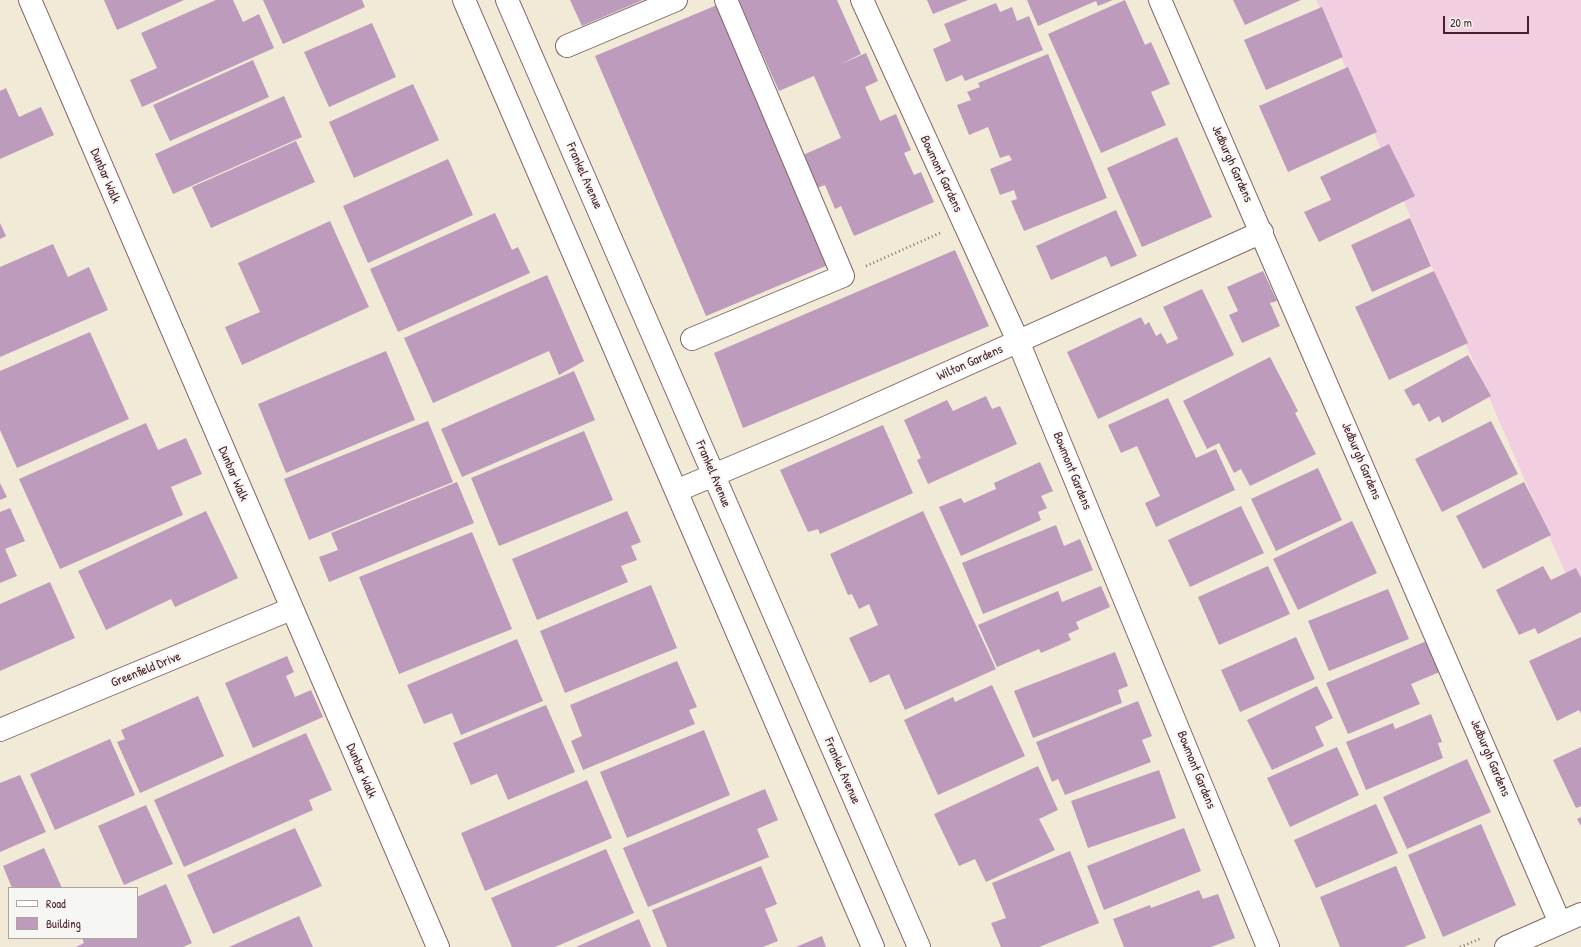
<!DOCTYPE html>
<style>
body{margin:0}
#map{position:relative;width:1581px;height:947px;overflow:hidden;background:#f1ead7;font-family:"Patrick Hand",sans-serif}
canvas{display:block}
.legend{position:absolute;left:8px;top:887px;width:130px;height:52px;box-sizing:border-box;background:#f6f6f2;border:1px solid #b1a0a2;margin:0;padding:5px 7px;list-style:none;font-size:12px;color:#4a1f2b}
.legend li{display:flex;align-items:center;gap:8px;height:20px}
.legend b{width:20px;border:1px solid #b1a0a2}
.scale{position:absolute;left:1443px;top:16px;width:86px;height:18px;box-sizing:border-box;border:2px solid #4a1f2b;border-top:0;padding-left:5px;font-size:12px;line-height:14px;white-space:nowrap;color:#4a1f2b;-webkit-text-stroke:3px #f6f6f2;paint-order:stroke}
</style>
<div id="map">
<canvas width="1581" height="947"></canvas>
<ul class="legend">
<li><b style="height:5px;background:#fff"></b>Road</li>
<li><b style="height:11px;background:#bd9bbc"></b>Building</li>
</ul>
<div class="scale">20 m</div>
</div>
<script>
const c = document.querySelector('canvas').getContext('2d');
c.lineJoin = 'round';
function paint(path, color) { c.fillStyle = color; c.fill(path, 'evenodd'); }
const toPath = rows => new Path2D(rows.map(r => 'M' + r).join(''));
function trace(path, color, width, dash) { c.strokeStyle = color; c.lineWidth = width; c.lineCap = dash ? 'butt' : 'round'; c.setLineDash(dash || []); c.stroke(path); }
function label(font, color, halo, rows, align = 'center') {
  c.font = font + ' "Patrick Hand",sans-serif'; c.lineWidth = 4; c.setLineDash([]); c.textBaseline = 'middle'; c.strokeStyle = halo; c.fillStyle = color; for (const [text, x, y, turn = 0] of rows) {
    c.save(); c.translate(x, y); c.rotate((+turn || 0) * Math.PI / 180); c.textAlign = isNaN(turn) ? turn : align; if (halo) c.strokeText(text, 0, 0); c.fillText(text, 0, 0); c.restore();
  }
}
paint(toPath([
 [1316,0,1581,0,1581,609]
]), '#f2cfe0');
paint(toPath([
 [104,0,184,0,117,30],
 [216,0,233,0,243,22,259,14,274,48,142,107,130,80,157,68,141,33],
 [263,0,362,0,365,7,283,44],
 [570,0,643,0,582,26],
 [738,0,837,0,861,54,839,65,866,53,878,81,865,87,880,121,896,114,911,150,904,153,914,175,921,172,934,202,854,236,841,206,835,209,825,185,817,188,803,155,841,138,814,76,779,91],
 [927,0,968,0,933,14],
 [1027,0,1113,0,1098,6,1096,1,1038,26],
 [1125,0,1145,45,1151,42,1170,84,1151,92,1166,125,1101,153,1048,34],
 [1233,0,1301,0,1245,25],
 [996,3,1000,12,1012,7,1017,21,1029,16,1043,50,965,81,962,75,946,82,933,49,951,41,944,24],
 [717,5,828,265,706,316,595,56],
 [1322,7,1343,57,1266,90,1244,40],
 [372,23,396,77,329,107,304,52],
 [1048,54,1107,198,1024,231,1011,201,1017,199,1014,190,1000,195,990,169,1012,160,1009,155,1000,158,988,127,969,135,957,105,971,100,967,92,980,87,978,83],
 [253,60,269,97,170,141,153,105],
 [1348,67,1377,132,1288,172,1259,106],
 [413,84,439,140,354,178,329,122],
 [6,88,19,117,41,107,54,135,0,159,0,91],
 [284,96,302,137,173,194,155,154],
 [1177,137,1212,217,1142,247,1107,168],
 [296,141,315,182,211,228,192,187],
 [1389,144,1415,196,1319,242,1304,212,1331,200,1320,177],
 [448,159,473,215,368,263,343,206],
 [1116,210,1137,256,1111,267,1106,256,1051,280,1036,246],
 [495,213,512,250,518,247,530,273,398,332,370,269],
 [1410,218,1431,266,1372,292,1351,245],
 [330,221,369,307,242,365,225,327,260,312,238,263],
 [0,223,6,236,0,239],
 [53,244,68,277,89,267,108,310,0,357,0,267],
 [955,250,989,326,743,428,714,353],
 [1263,271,1277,301,1270,303,1280,326,1242,343,1229,315,1238,311,1227,287],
 [1434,271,1468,343,1389,380,1355,307],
 [547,275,584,361,559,375,549,351,433,403,404,338],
 [1202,289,1234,355,1098,419,1067,352,1141,317,1145,325,1149,322,1156,336,1161,333,1167,344,1178,339,1163,307],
 [90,332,129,419,17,468,0,430,0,371],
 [386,351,415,420,286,473,258,404],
 [1468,355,1491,396,1442,423,1439,416,1429,422,1419,403,1413,406,1404,390],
 [1270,357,1298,411,1295,413,1316,454,1250,486,1241,469,1234,473,1219,443,1207,449,1183,401],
 [574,371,595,420,462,477,441,429],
 [986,396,992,409,1000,406,1017,444,928,484,917,460,921,458,904,420,947,400,953,411],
 [1168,398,1196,458,1216,449,1235,490,1156,527,1145,503,1160,496,1137,446,1121,453,1108,425],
 [428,421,453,482,309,540,284,479],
 [1491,421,1518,474,1442,512,1415,459],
 [146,423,158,450,186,438,202,474,171,487,183,515,60,569,19,479],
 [883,425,913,493,820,534,818,529,808,532,780,470],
 [584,431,613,500,499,546,471,478],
 [1040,462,1053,491,1041,496,1047,508,1038,512,1041,520,961,556,939,507,961,498,964,503,996,489,994,483],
 [1318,468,1342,520,1276,551,1251,499],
 [457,482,474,523,329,582,319,557,338,550,331,533],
 [1524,482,1551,535,1483,569,1456,516],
 [0,483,7,497,0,500],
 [1241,506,1264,553,1190,587,1168,540],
 [10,508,25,541,5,549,17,576,0,583,0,512],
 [206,511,238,578,175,607,171,599,106,630,78,571],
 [627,511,641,542,631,546,637,560,621,566,628,582,537,620,512,559],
 [923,511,996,669,905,710,889,674,870,683,849,638,878,625,869,604,859,609,852,594,848,595,830,554],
 [1352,521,1377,573,1298,610,1273,559],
 [1056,525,1064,546,1080,539,1093,570,983,614,962,563],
 [472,532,512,629,399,674,359,577],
 [1268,566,1290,614,1219,645,1198,597],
 [1543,566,1551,580,1576,568,1581,578,1581,612,1538,634,1535,628,1519,635,1496,590],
 [50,582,75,638,0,671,0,604],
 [651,585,677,648,565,693,540,631],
 [1101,586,1110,607,1076,622,1079,629,1068,634,1071,640,1041,653,1039,649,997,667,978,625,1058,591,1062,602],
 [1388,589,1409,639,1329,671,1308,621],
 [1296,637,1315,679,1240,712,1221,670],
 [1581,637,1581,714,1579,710,1557,721,1529,661],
 [517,639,543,701,461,735,452,713,424,724,407,685],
 [1429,640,1442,671,1411,684,1420,704,1348,734,1326,683],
 [1115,652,1128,686,1118,690,1122,703,1033,738,1014,691],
 [287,656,294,672,286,676,295,697,311,690,323,717,253,748,225,683],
 [677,661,697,707,689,710,695,724,583,770,571,741,582,736,570,705],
 [992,685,1025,756,938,795,904,720,953,697,955,702],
 [1317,686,1333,718,1315,727,1324,746,1272,770,1247,720],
 [198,696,224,756,140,793,117,742,125,739,121,730],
 [1138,701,1152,736,1142,740,1151,762,1065,795,1058,779,1052,782,1036,742],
 [546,705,575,772,508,800,497,774,471,785,453,743],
 [1431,714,1442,742,1438,743,1443,758,1366,790,1346,742,1393,723,1395,729],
 [704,730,730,795,627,838,600,772],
 [306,733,332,790,309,800,313,810,184,867,154,800],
 [110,739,135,795,55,830,30,774],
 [1337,747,1359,795,1290,827,1267,778],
 [1581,747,1581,806,1576,808,1553,760],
 [1467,759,1491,812,1407,849,1383,797],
 [1038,766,1058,810,1039,819,1055,850,986,882,975,859,959,866,934,814],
 [1159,770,1176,818,1088,848,1071,801],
 [20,775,46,832,0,852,0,783],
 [587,780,612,838,485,891,461,833],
 [765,789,778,820,757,829,769,857,648,907,623,848],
 [1376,804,1398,853,1316,888,1294,840],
 [146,805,173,864,124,885,98,826],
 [1581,817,1581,826,1577,819],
 [1481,824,1516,905,1443,937,1408,855],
 [295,828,322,886,213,934,187,875],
 [1184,828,1201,871,1104,910,1087,866],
 [44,848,62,888,12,888,3,866],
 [606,849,634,913,555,947,512,947,491,898],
 [1070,851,1099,923,1039,947,1001,947,991,923,1006,918,992,883],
 [761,866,777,904,765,909,778,941,763,947,667,947,652,910],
 [1396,866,1426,938,1404,947,1340,947,1320,897],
 [166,884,192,943,183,947,76,947,84,943,82,938,137,938,137,897],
 [1199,890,1203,899,1218,894,1235,938,1211,947,1124,947,1113,919,1150,905,1151,908],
 [299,916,313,947,229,947],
 [639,919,651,947,576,947],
 [822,936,826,947,796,947]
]), '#bd9bbc');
const minor = toPath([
 [30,0,438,947],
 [464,0,873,947],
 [507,0,919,947],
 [862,0,1018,341,1268,947],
 [1160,0,1560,923],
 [567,46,676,0],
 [692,339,843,276,726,0],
 [676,491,825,428,1262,232],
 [0,730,291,609],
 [1506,947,1581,914]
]);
trace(minor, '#846667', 24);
trace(toPath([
 [866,266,940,233],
 [1460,947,1482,938]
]), '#846667', 2.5, [1, 3]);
trace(minor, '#fff', 22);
label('13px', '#4a1f2b', '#f6f6f2', [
 ["Jedburgh Gardens",1232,164,66],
 ["Bowmont Gardens",941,174,65],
 ["Dunbar Walk",105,176,67],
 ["Frankel Avenue",584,176,66],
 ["Wilton Gardens",970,363,-24],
 ["Jedburgh Gardens",1361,461,67],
 ["Bowmont Gardens",1072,471,68],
 ["Dunbar Walk",233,474,67],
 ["Frankel Avenue",713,474,67],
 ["Greenfield Drive",146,670,-22],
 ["Jedburgh Gardens",1490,758,67],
 ["Bowmont Gardens",1196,770,68],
 ["Dunbar Walk",361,771,67],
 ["Frankel Avenue",842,771,66]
]);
</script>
